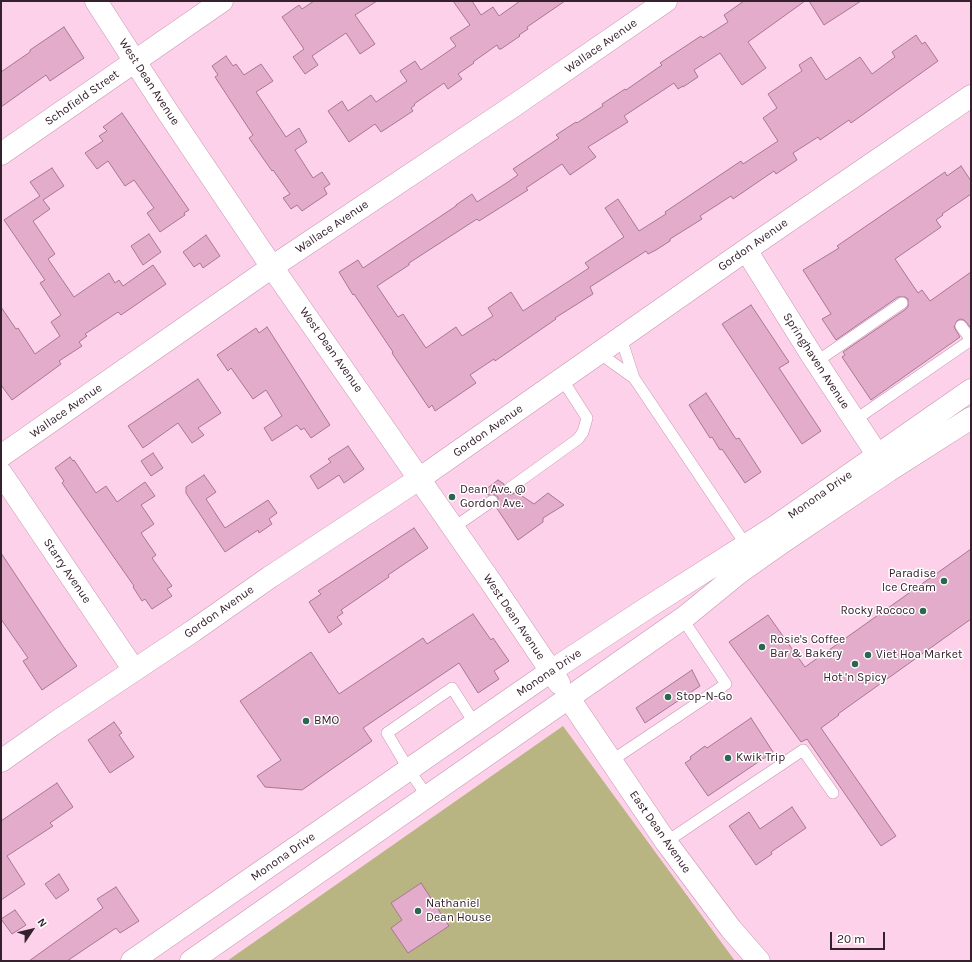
<!DOCTYPE html>
<style>
body{margin:0}
#map{position:relative;width:972px;height:962px;overflow:hidden;background:#fed1ea;font-family:Karla,sans-serif}
canvas{display:block}
.frame{position:absolute;inset:0;border:2px solid #35212d;pointer-events:none}
.north{position:absolute;left:12px;top:910px;width:40px;height:40px;-webkit-text-stroke:3px #fff;paint-order:stroke;rotate:55deg;font-size:11px;font-weight:700;line-height:16px;text-align:center;color:#35212d}
.north::after{content:'';display:block;margin:auto;width:14px;height:18px;background:#35212d;clip-path:polygon(50% 0,100% 100%,50% 72%,0 100%)}
.scale{position:absolute;left:830px;top:932px;width:55px;height:18px;box-sizing:border-box;border:2px solid #35212d;border-top:0;padding-left:5px;font-size:12px;line-height:14px;white-space:nowrap;color:#35212d;-webkit-text-stroke:3px #fff;paint-order:stroke}
</style>
<div id="map">
<canvas width="972" height="962"></canvas>
<div class="frame"></div>
<div class="north">N</div>
<div class="scale">20 m</div>
</div>
<script>
const c = document.querySelector('canvas').getContext('2d');
c.lineJoin = 'round';
function paint(path, color) { c.fillStyle = color; c.fill(path, 'evenodd'); }
const toPath = rows => new Path2D(rows.map(r => 'M' + r).join(''));
function trace(path, color, width, dash) { c.strokeStyle = color; c.lineWidth = width; c.lineCap = dash ? 'butt' : 'round'; c.setLineDash(dash || []); c.stroke(path); }
function label(font, color, halo, rows, align = 'center') {
  c.font = font + ' Karla,sans-serif'; c.lineWidth = 3; c.setLineDash([]); c.textBaseline = 'middle'; c.strokeStyle = halo; c.fillStyle = color; for (const [text, x, y, turn = 0] of rows) {
    c.save(); c.translate(x, y); c.rotate((+turn || 0) * Math.PI / 180); c.textAlign = isNaN(turn) ? turn : align; if (halo) c.strokeText(text, 0, 0); c.fillText(text, 0, 0); c.restore();
  }
}
paint(toPath([
 [563,726,735,961,227,961]
]), '#b9b583');
const building = toPath([
 [314,1,377,1,355,15,375,44,360,54,346,33,312,56,318,65,305,74,293,57,304,49,282,17,299,5,302,9,314,1],
 [453,1,472,1,481,15,493,7,499,16,520,1,565,1,527,27,528,29,519,35,520,36,501,49,499,49,497,45,473,62,474,63,458,74,462,79,448,89,444,83,414,104,415,105,411,108,413,111,381,132,375,124,349,142,328,111,342,101,348,111,371,95,376,102,407,81,400,71,415,61,421,70,456,46,450,38,470,25,453,1],
 [744,1,805,1,748,42,766,68,742,85,720,53,694,70,698,77,683,87,683,86,678,89,674,83,624,116,628,122,588,147,596,157,570,175,562,164,526,188,528,190,479,221,477,219,409,263,409,265,377,286,398,317,403,314,426,348,456,327,462,336,493,316,488,308,511,292,523,311,589,268,585,263,624,237,605,208,618,199,639,231,666,214,665,212,741,161,743,164,778,141,763,118,777,108,768,94,802,71,799,65,811,57,826,80,860,57,872,74,895,57,892,52,916,35,922,44,925,42,938,61,851,123,849,120,820,140,818,137,793,153,797,160,776,174,774,171,733,199,731,196,700,216,702,219,670,239,670,241,656,250,648,254,646,251,590,287,593,294,555,318,556,319,495,361,494,359,470,375,476,383,435,411,432,405,429,408,392,353,393,352,354,294,353,295,339,272,358,260,363,268,456,206,456,205,472,194,477,202,508,182,518,175,513,169,559,138,556,135,576,122,577,123,603,106,602,104,625,89,626,90,662,65,660,63,701,36,703,38,728,22,724,15,744,1],
 [809,1,861,1,824,25,809,1],
 [64,27,84,58,50,81,46,75,1,107,1,72,30,52,30,50,64,27],
 [226,56,233,66,236,64,244,75,261,64,273,81,256,92,286,137,299,128,307,142,295,150,313,178,322,172,330,184,324,188,327,194,302,211,297,205,291,209,283,198,290,194,273,170,272,171,249,138,253,135,215,77,218,75,212,66,226,56],
 [122,113,189,210,184,213,185,215,160,232,147,213,154,208,134,180,125,186,108,161,97,169,85,153,103,141,99,136,107,131,103,127,122,113],
 [961,166,971,181,971,194,942,214,943,215,936,220,941,227,895,259,918,293,922,290,930,301,971,272,971,328,964,320,960,319,957,321,954,327,960,337,871,400,842,357,845,355,843,352,906,309,908,306,908,299,905,297,898,297,836,340,822,319,831,314,803,270,839,248,837,246,945,172,947,176,961,166],
 [52,168,64,186,43,200,50,209,33,221,55,254,48,259,74,297,109,273,115,283,119,280,123,286,153,265,166,284,121,315,118,312,85,334,87,336,79,342,82,346,59,361,61,364,12,400,1,385,1,307,16,329,18,328,35,354,60,336,51,322,61,315,40,283,45,280,4,220,40,196,30,182,52,168],
 [149,234,161,252,143,265,131,246,149,234],
 [206,235,220,256,203,268,200,263,194,267,183,252,206,235],
 [751,305,789,362,779,368,821,431,802,444,722,324,751,305],
 [267,327,330,425,311,438,304,428,301,430,297,425,272,441,264,428,282,416,266,390,253,399,231,368,228,371,217,355,256,328,259,333,267,327],
 [198,379,221,413,198,428,204,435,192,443,178,423,143,448,128,426,198,379],
 [706,393,736,439,739,438,761,472,745,483,722,449,720,450,712,437,710,438,689,405,706,393],
 [348,446,364,469,344,483,339,475,318,489,310,476,331,462,328,459,348,446],
 [153,453,163,468,151,476,141,461,153,453],
 [70,457,73,461,74,460,96,493,106,486,117,502,145,482,155,496,141,505,154,524,141,533,156,555,152,558,172,586,167,589,172,596,152,609,145,599,142,601,133,587,134,586,62,483,64,481,55,468,70,457],
 [204,475,216,492,206,499,225,528,268,500,277,513,269,519,272,524,259,533,258,530,225,552,186,493,186,487,204,475],
 [498,480,504,484,503,489,508,494,511,495,516,492,534,504,548,493,564,505,543,518,543,522,518,540,496,507,498,504,498,497,495,495,488,495,485,490,498,480],
 [414,528,428,548,388,575,389,577,341,610,343,613,337,617,342,624,329,633,309,602,321,594,318,591,414,528],
 [971,549,971,619,838,714,839,715,821,728,896,836,881,846,807,739,801,742,729,642,768,615,805,667,971,549],
 [1,553,63,646,77,666,42,690,23,661,28,658,1,619,1,553],
 [473,614,491,640,493,638,509,661,494,671,499,679,478,693,459,663,363,728,372,741,302,790,265,787,257,776,281,760,240,701,311,652,339,694,423,638,427,644,473,614],
 [692,670,700,686,645,723,636,708,692,670],
 [751,718,773,752,708,796,685,763,691,759,690,757,705,746,707,748,751,718],
 [114,722,122,733,119,735,134,757,110,773,88,740,114,722],
 [57,783,73,807,50,823,53,826,7,856,25,884,1,900,1,821,57,783],
 [792,807,806,828,771,852,772,854,756,865,729,826,749,812,760,829,792,807],
 [59,874,69,890,56,899,45,884,59,874],
 [421,883,449,926,408,953,391,928,402,920,391,903,421,883],
 [116,887,139,921,120,933,116,928,67,961,29,961,103,908,97,899,116,887],
 [15,910,26,925,12,934,1,919,15,910]
]);
paint(building, '#e2acca');
trace(building, '#a87692', 1);
const lane = toPath([
 [961,326,971,340],
 [621,338,634,378,746,545],
 [599,353,634,378],
 [816,362,902,303],
 [855,420,971,340],
 [510,488,578,439,583,432,587,418,562,379],
 [453,528,492,501],
 [611,761,726,684,682,618],
 [427,796,409,770,387,733,452,688,475,724],
 [666,842,803,750,833,793]
]);
const street = toPath([
 [1,154,222,1],
 [746,250,811,354,888,471],
 [1,456,272,267,512,107,666,1],
 [1,473,134,670],
 [568,697,666,842,731,929,759,961],
 [1,761,52,725,193,631,270,577,419,479,746,250,971,96]
]);
const secondary = toPath([
 [96,1,167,111,272,267,493,585,559,683],
 [132,961,551,671,650,606,776,526,971,390],
 [191,961,686,616,740,572,784,541,888,471,971,418]
]);
trace(lane, '#c894b1', 12);
trace(street, '#c894b1', 23);
trace(secondary, '#c894b1', 23);
trace(lane, '#fff', 11);
trace(street, '#fff', 22);
trace(secondary, '#fff', 22);
for (const [x, y, r, color] of [
 [452,497,4,"#2c664f"],
 [944,581,4,"#2c664f"],
 [923,611,4,"#2c664f"],
 [762,647,4,"#2c664f"],
 [868,655,4,"#2c664f"],
 [855,664,4,"#2c664f"],
 [668,697,4,"#2c664f"],
 [306,721,4,"#2c664f"],
 [728,758,4,"#2c664f"],
 [418,911,4,"#2c664f"]
]) { const dot = new Path2D(); dot.arc(x, y, r, 0, 2 * Math.PI); c.fillStyle = color; c.fill(dot); trace(dot, '#fff', 1.5); }
label('12px', '#35212d', '#fff', [
 ["Wallace Avenue",601,46,-35],
 ["West Dean Avenue",149,82,57],
 ["Schofield Street",82,98,-35],
 ["Wallace Avenue",332,227,-34],
 ["Gordon Avenue",753,245,-35],
 ["West Dean Avenue",331,350,55],
 ["Springhaven Avenue",816,361,57],
 ["Wallace Avenue",66,411,-35],
 ["Gordon Avenue",488,431,-35],
 ["Monona Drive",820,495,-35],
 ["Starry Avenue",67,571,56],
 ["Gordon Avenue",219,612,-35],
 ["West Dean Avenue",514,617,56],
 ["Monona Drive",549,673,-34],
 ["East Dean Avenue",660,832,55],
 ["Monona Drive",283,857,-35]
]);
label('12px', '#35212d', '#fff', [
 ["Dean Ave. @",460,490],
 ["Gordon Ave.",460,504],
 ["Paradise",936,574,"right"],
 ["Ice Cream",936,588,"right"],
 ["Rocky Rococo",915,611,"right"],
 ["Rosie's Coffee",770,640],
 ["Bar & Bakery",770,654],
 ["Viet Hoa Market",876,655],
 ["Hot 'n Spicy",855,678,"center"],
 ["Stop-N-Go",676,697],
 ["BMO",314,721],
 ["Kwik Trip",736,758],
 ["Nathaniel",426,904],
 ["Dean House",426,918]
], 'left');
</script>
